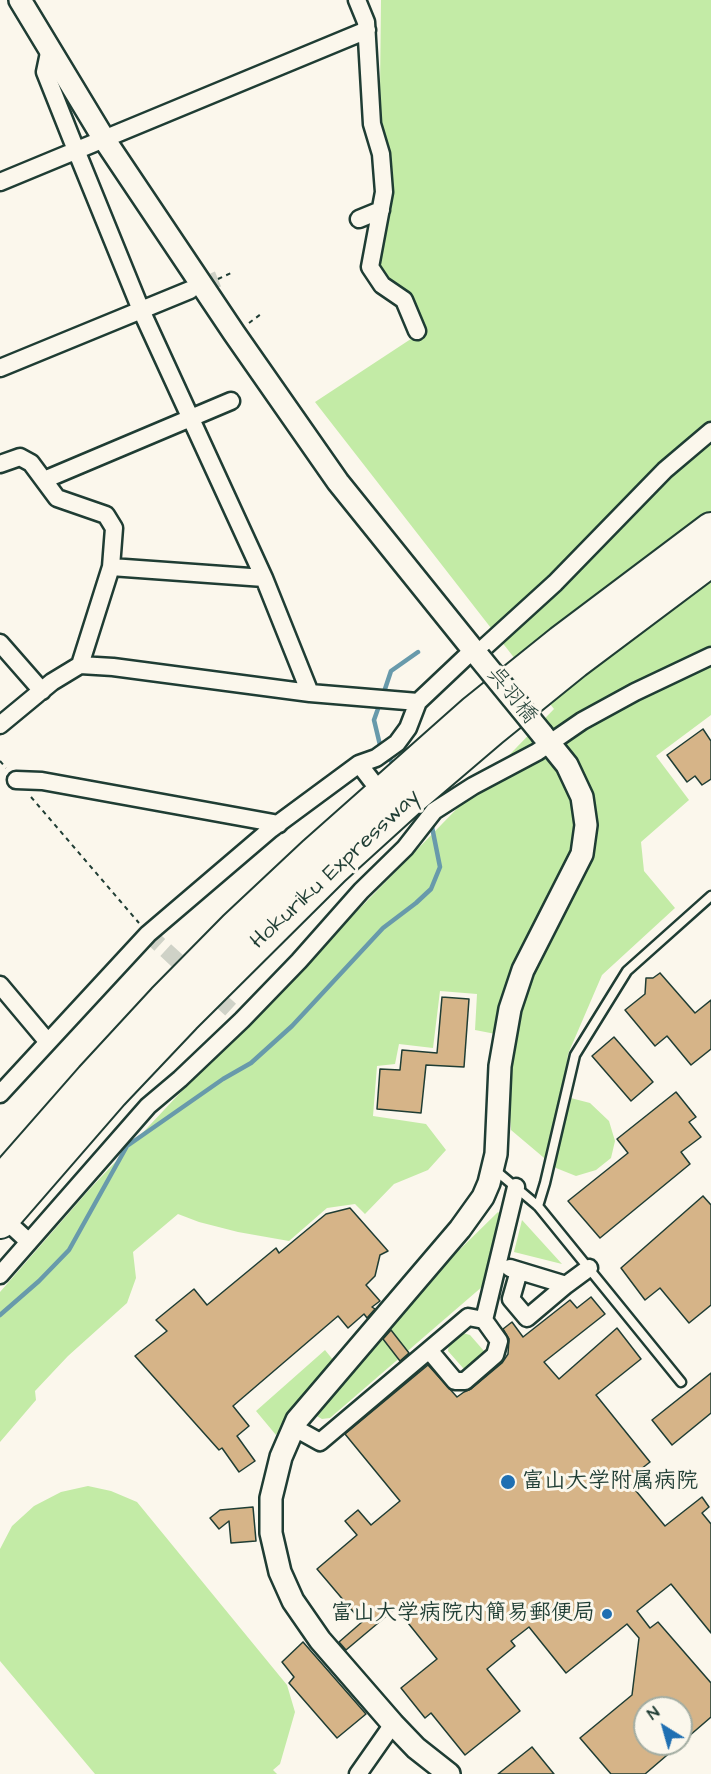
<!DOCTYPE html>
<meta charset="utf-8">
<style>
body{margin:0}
#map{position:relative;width:711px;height:1774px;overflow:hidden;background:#fbf7ec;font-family:"Architects Daughter",sans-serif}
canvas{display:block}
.north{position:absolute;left:633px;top:1696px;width:60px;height:60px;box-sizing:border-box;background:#fbf7ec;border:2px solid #a3ada2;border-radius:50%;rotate:323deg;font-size:16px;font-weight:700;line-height:24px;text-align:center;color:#1f3d34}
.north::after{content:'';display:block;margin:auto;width:21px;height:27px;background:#1f6fb2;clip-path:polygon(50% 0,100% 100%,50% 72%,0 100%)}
</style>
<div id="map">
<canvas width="711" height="1774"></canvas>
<div class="north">N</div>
</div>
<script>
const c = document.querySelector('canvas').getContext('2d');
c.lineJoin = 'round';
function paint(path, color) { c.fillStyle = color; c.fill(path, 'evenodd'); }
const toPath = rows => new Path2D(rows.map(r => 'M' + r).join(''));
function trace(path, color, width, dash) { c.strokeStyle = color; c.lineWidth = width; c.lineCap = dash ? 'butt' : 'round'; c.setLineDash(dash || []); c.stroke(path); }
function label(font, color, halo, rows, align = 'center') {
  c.font = font + ' "Architects Daughter","Klee One",sans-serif'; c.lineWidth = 6; c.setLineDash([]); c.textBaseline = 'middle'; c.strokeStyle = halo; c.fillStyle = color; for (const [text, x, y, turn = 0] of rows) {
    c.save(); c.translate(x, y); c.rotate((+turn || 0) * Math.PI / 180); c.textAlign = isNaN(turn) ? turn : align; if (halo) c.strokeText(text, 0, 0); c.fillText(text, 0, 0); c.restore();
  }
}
paint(toPath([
 [381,0,711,0,711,715,656,756,689,800,641,842,644,871,675,908,602,975,568,1054,563,1096,590,1103,609,1121,615,1141,611,1158,596,1170,576,1176,556,1168,511,1130,508,1086,511,1037,475,1030,477,994,440,991,433,1048,399,1044,395,1064,377,1066,373,1116,426,1124,446,1150,428,1170,394,1184,365,1214,355,1204,327,1208,289,1241,238,1232,199,1222,178,1214,133,1252,136,1278,127,1303,68,1356,35,1391,36,1400,0,1442,0,1292,88,1191,179,1094,554,709,315,402,423,331,378,272],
 [498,1212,501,1214,483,1286,330,1418,322,1419,315,1415,445,1264],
 [522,1220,562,1264,514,1252],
 [463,1333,470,1335,484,1351,483,1358,470,1368,463,1368,448,1351,449,1344],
 [325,1350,334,1361,292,1409,276,1435,256,1411],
 [88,1486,111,1491,137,1502,287,1685,295,1712,280,1764,273,1770,277,1774,95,1774,0,1661,0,1549,12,1526,34,1506,61,1492]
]), '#c3eba6');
trace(toPath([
 [383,695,391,671,418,652],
 [380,703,374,720,380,745,395,767],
 [0,1315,39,1281,69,1250,127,1146,223,1079,251,1063,292,1026,383,928,416,903,431,889,440,867,431,822]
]), '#689aab', 4.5);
const building = toPath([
 [703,729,711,741,711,779,702,785,695,776,687,782,667,755,703,729],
 [660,973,695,1013,711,1000,711,1049,691,1065,667,1036,655,1046,625,1010,645,994,646,978,653,978,660,973],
 [442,997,469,999,464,1067,426,1065,421,1113,377,1109,380,1069,400,1070,402,1050,437,1053,442,997],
 [614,1037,653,1082,631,1101,592,1056,614,1037],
 [676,1092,696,1117,689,1122,701,1137,681,1152,690,1164,600,1238,568,1201,628,1153,617,1139,676,1092],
 [703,1196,711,1205,711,1305,689,1323,660,1288,645,1300,621,1268,703,1196],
 [350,1208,388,1251,380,1255,375,1276,366,1285,380,1301,372,1307,375,1309,367,1318,364,1314,348,1328,338,1316,233,1406,249,1426,237,1436,255,1461,239,1472,222,1448,219,1450,135,1356,167,1331,156,1320,194,1289,207,1305,276,1248,279,1253,326,1214,350,1208],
 [591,1297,605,1314,544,1362,559,1379,617,1328,641,1359,596,1395,650,1462,627,1480,665,1526,702,1497,709,1507,702,1513,711,1524,711,1633,671,1584,637,1611,650,1628,658,1622,711,1683,711,1717,681,1743,681,1708,645,1708,645,1744,680,1744,645,1774,611,1774,580,1738,632,1695,639,1638,627,1624,566,1673,529,1627,511,1641,515,1646,487,1669,520,1711,465,1755,431,1713,425,1718,401,1688,437,1659,396,1608,346,1650,339,1642,362,1622,317,1569,357,1535,345,1521,358,1510,371,1525,400,1501,345,1434,428,1365,457,1397,464,1392,471,1389,502,1363,508,1354,509,1339,503,1329,512,1322,523,1337,570,1300,577,1308,591,1297],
 [391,1330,409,1353,400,1361,383,1339,391,1330],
 [711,1373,711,1413,672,1445,652,1420,711,1373],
 [253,1507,256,1541,231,1543,229,1521,219,1529,210,1518,220,1510,253,1507],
 [303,1642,366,1714,337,1738,289,1683,294,1677,282,1662,303,1642],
 [532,1747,554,1774,498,1774,532,1747]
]);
paint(building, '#d6b488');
trace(building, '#1f3d34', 1.5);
trace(toPath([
 [191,290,218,279],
 [148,934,242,1020]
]), '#cfd2c7', 16, [16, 8]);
const service = toPath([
 [495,1170,538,1206,681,1382],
 [538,1206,545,1183,575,1055,627,971,711,896]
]);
const minor = toPath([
 [357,0,366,22,372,124,381,154,384,192,370,267,382,285,404,300,417,331],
 [50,48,45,72,76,150,141,310,264,578,310,693],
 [0,182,367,30],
 [359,219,381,210],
 [0,368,190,290],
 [0,464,20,457,31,463,57,498,106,515,114,528,111,567],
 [44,480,231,401],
 [0,643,42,691],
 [477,654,555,583,665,470,711,431],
 [80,665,111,567,264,578],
 [0,725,52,682,80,665,113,667,310,693,418,702,473,650],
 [359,764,372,781],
 [16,780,42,781,279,824],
 [0,985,47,1041],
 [0,1094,148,934,271,829,359,764,376,758,397,743,408,728,418,702],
 [15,1229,29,1242],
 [510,1268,566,1285,589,1268],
 [519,1271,511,1299,527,1318,566,1285],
 [0,1275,148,1106,180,1079,242,1020,299,961,361,891,405,848,434,811,473,786,537,752,582,721,635,692,711,656],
 [484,1320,499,1341,495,1355,465,1381,455,1381,429,1350,468,1317,484,1320,516,1187],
 [293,1427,320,1442,429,1350],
 [358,1774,393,1724]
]);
const tertiary = toPath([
 [20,0,104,139,234,333,338,482,479,657],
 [449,1774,416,1748,393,1724,320,1640,293,1601,280,1572,271,1533,271,1498,281,1457,297,1420,460,1229,483,1197,489,1183,496,1154,500,1066,510,1009,523,970,582,854,586,825,582,797,567,765,542,734]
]);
const motorway = toPath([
 [0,1183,92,1078,164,1000,235,928,315,853,474,712,561,642,711,529],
 [0,1222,112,1093,184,1017,333,869,409,800,491,730,575,662,711,560]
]);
trace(service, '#1f3d34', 13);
trace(minor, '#1f3d34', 21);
trace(tertiary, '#1f3d34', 26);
trace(motorway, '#1f3d34', 36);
trace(toPath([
 [218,279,231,273],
 [249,323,261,314],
 [0,761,6,768],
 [31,797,139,923]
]), '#1f3d34', 2, [4.5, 4.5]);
trace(service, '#fbf7ec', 8);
trace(minor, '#fbf7ec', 16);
trace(tertiary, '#fbf7ec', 21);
trace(motorway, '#fbf7ec', 32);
const tertiaryBridge = toPath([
 [479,657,542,734]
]);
trace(tertiaryBridge, '#1f3d34', 26, []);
trace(tertiaryBridge, '#fbf7ec', 21);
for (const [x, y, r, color] of [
 [508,1482,8,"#1f6fb2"],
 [607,1614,6,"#1f6fb2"]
]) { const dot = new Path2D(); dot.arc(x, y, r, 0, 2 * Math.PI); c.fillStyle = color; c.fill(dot); trace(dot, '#fbf7ec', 2); }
label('22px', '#1f3d34', '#fbf7ec', [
 ["呉羽橋",511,696,51],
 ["Hokuriku Expressway",336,870,-43]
]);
label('bold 22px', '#1f3d34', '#fbf7ec', [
 ["富山大学附属病院",522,1482],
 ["富山大学病院内簡易郵便局",595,1614,"right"]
], 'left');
</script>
